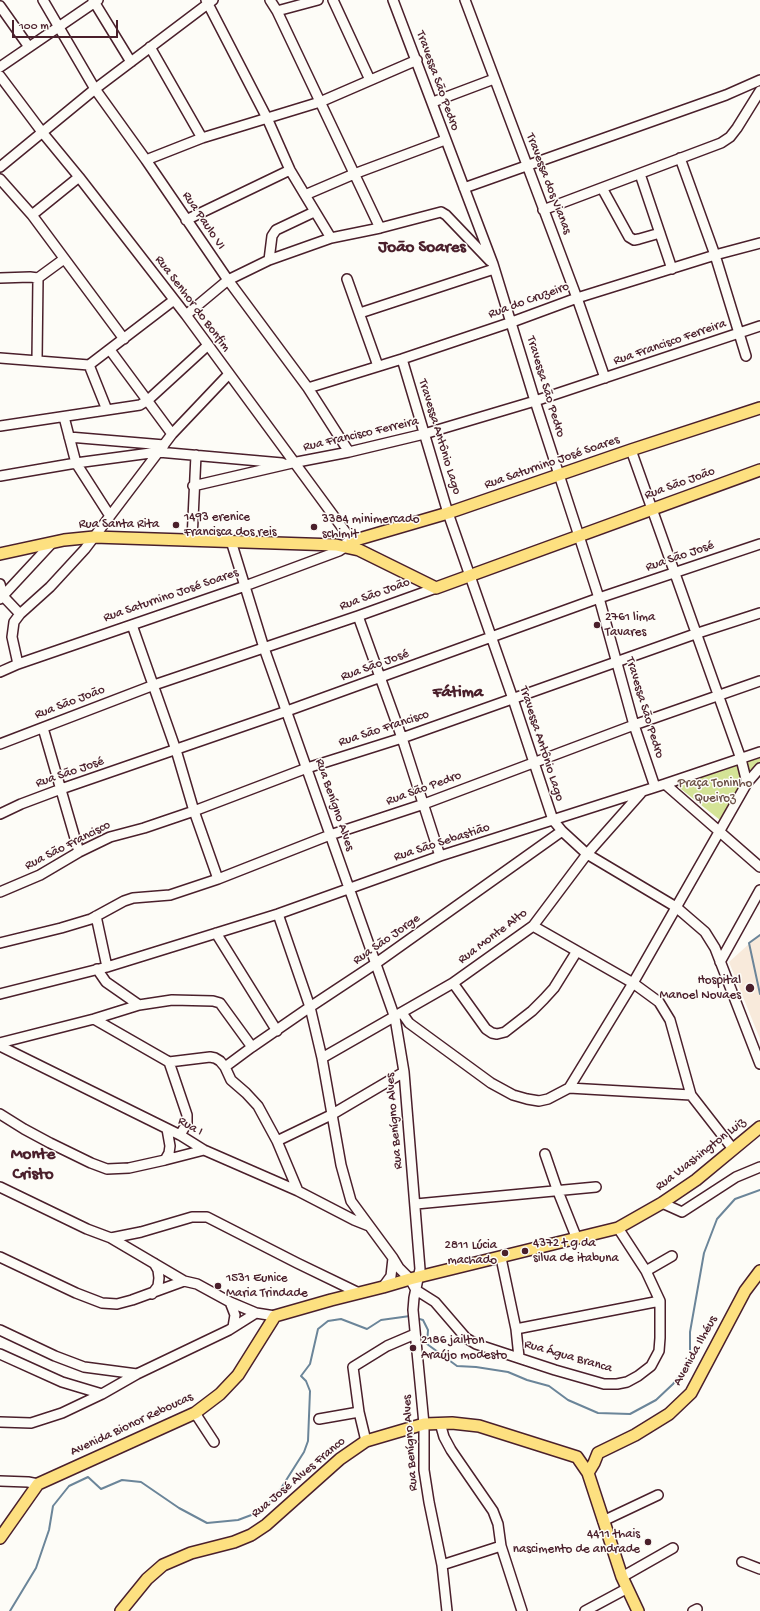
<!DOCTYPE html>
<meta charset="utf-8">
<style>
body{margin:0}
#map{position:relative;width:760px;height:1611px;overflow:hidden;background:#fdfcf7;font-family:"Gochi Hand",sans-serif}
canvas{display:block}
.scale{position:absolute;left:12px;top:20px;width:106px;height:18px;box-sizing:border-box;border:2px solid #4a1f2b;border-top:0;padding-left:5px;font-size:12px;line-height:14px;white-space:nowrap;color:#4a1f2b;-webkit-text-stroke:3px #fdfcf7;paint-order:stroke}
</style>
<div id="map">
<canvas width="760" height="1611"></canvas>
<div class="scale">100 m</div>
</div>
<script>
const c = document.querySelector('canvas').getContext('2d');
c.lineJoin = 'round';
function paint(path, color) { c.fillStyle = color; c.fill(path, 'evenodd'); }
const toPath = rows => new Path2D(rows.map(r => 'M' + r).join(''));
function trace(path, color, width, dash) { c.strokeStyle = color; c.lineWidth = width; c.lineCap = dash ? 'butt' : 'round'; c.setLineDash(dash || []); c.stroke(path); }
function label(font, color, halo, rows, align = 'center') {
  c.font = font + ' "Gochi Hand",sans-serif'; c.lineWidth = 3; c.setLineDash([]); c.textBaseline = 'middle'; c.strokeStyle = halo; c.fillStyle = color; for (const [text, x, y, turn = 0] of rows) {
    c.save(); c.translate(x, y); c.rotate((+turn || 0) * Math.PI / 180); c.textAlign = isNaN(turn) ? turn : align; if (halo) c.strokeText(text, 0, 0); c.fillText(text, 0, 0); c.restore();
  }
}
paint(toPath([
 [760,934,760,1039,729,962]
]), '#f8eadb');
paint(toPath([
 [760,754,760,765,749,774,744,760],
 [738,764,742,783,720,820,676,785]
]), '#d4e396');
trace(toPath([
 [760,935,749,943,760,994],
 [416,1318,423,1320,428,1330,427,1344,457,1366,476,1367,508,1372,527,1380,549,1386,568,1400,598,1413,630,1414,656,1400,673,1384,690,1363,690,1332,704,1253,717,1219,735,1199,760,1190],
 [10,1611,36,1568,49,1530,53,1506,69,1486,88,1477,101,1489,122,1480,141,1482,179,1508,207,1523,238,1520,262,1511,278,1493,304,1452,308,1441,310,1391,306,1381,301,1376,310,1364,318,1329,328,1321,341,1319,367,1329,381,1320,410,1316]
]), '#6b8599', 2);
const minor = toPath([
 [43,0,95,89,146,160,228,280,308,388,349,452],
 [93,0,131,62],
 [206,0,267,118,290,170,305,195,354,174,445,140],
 [270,0,277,11,380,228],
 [333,0,370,80],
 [393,0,493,264,535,401,579,536,599,598,634,725,655,787],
 [465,0,577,298,605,378],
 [0,6,29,47],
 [277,11,318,0],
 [150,47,202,138],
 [0,67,98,0],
 [0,76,42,132,79,177,186,315,355,545],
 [433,102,494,79],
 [680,158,715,255,746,356],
 [146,160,202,138,320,102,417,60],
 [0,167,95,89,213,0],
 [640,174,672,269],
 [0,179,32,215,124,339],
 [464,188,726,95,760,80],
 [602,188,629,237,634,240,639,239,660,233],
 [305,195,331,238],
 [543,210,721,143,730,137,737,128,760,91],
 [32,215,79,177],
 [186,220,290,170],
 [269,260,272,236,276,230,314,212],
 [0,278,30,277,38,278,64,259],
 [347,279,378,366],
 [360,313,494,269],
 [186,315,228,280,269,260,331,238,380,228,441,212,446,215,490,261],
 [110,350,172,434],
 [0,358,89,365,174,300],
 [402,359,448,513,513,699,553,820,562,831,587,854,676,907,705,932,715,948,760,1064],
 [37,360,38,278],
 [89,365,107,410],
 [308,388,402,359,512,322,577,298,715,255,760,243],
 [64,417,76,463,110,516],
 [0,426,140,405,148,400,207,346],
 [69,437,164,445],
 [631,450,741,759,747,783],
 [0,476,76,463,158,452,282,463],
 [193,486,292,463,349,452,424,434,535,401,760,326],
 [192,540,196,455],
 [231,541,264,648,395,1018,404,1072,420,1269,414,1298,413,1310,424,1424,424,1470,429,1502,442,1565,447,1611],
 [0,584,3,596,20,614],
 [0,599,52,543],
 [358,616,402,738,440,856],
 [132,625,176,750,194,811,218,879],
 [18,664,12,637,14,622,20,614,50,587,85,549,172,434,228,375],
 [0,672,18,664,245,586,339,551,345,547,346,543],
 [43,728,79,852],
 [0,744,154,685,358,616,436,588],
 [665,784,760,752],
 [0,814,21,804,61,789,287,711,599,598,760,544],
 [0,892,40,875,79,852,110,837,144,828,194,811,307,768,402,738,695,634,760,613],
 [278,914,310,1007,322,1058,341,1165,351,1201,393,1258,399,1268,410,1279,416,1290,435,1302,466,1338,476,1344,555,1370,604,1384,617,1384,627,1382,638,1376,651,1366,659,1351,660,1338,660,1301,646,1271,618,1228],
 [96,916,107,967],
 [533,926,633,983,659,1002,670,1020,691,1095],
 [216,933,277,1031],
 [0,943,61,928,91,919,124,901,133,898,170,895,218,879,330,835,424,804,634,725,760,681],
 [720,962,760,890],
 [97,969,106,982,139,1005],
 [453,983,486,1029,492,1033,497,1034,505,1032,532,1011,544,999,554,988,577,951],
 [0,994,107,967,278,914,440,856,665,784,760,867],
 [402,1013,409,1023,491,1083,513,1095,527,1099,539,1101,548,1099,569,1088,691,1095,733,1149],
 [94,1019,169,1062,187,1115,187,1123,180,1135],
 [0,1043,94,1019,139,1005,172,1000,213,1001,220,1003,252,1047],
 [0,1046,180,1135,204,1150,298,1191,354,1220,369,1226],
 [322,1058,453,983,533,926,587,854,641,793],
 [169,1062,210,1057,215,1058,220,1061,225,1067,231,1080,246,1093,258,1106,277,1141,298,1191],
 [225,1067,252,1047,310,1007,375,964,562,831],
 [569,1088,633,983,747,783,760,768],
 [0,1114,24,1129,50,1143,91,1163,107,1169,129,1168,165,1160,204,1150],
 [277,1141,331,1115,404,1072],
 [545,1154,557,1189,577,1239],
 [165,1160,169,1153,170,1146,167,1129],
 [0,1187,87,1229,111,1238,141,1232,192,1217,207,1217,297,1263,359,1293],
 [662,1203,682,1212,736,1177,760,1167],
 [416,1204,596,1187],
 [111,1238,184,1281],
 [0,1257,76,1293,102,1303,117,1304,132,1300,184,1281,197,1284,230,1302,256,1313,275,1316],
 [501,1258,516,1329,519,1357],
 [646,1271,672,1256],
 [383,1287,391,1276,393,1258],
 [152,1294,158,1286,159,1278,158,1270,154,1263],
 [230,1302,235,1315,233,1327],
 [516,1329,660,1301],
 [0,1330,55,1356,84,1367,137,1374],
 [0,1354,62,1382,102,1394],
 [195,1413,214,1442],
 [319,1419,359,1412],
 [0,1422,31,1423,62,1413,102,1394,137,1374,229,1330,256,1313],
 [440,1423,444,1437,451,1450,493,1511,498,1524,501,1546,522,1611],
 [366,1441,359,1412,353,1367,387,1346,415,1334],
 [0,1481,28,1482,38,1484],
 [603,1521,658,1495],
 [742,1562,760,1569],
 [442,1565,501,1546],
 [622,1577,673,1548],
 [585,1611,626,1589],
 [693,1611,697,1609]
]);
const major = toPath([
 [352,541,448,513,631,450,760,408],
 [0,554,64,540,94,537,336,545,359,550,436,588,760,470],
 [588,1473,594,1463,598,1453,635,1435,669,1414,691,1393,745,1291,760,1271],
 [0,1538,38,1484,195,1413,220,1394,238,1375,275,1316,331,1300,383,1287,410,1279,618,1228,662,1203,696,1180,760,1127],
 [121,1611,147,1579,163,1565,191,1553,234,1542,251,1535,266,1525,340,1459,366,1441,424,1424,452,1423,479,1426,577,1457,588,1473,622,1577,638,1611]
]);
trace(minor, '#4a1f2b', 12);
trace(major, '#4a1f2b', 14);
trace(minor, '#fdfcf7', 9);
trace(major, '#fde080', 11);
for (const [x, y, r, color] of [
 [176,525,4,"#4a1f2b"],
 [314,527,4,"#4a1f2b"],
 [597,625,4,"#4a1f2b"],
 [750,988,5,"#4a1f2b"],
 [525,1251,4,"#4a1f2b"],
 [505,1253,4,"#4a1f2b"],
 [218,1286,4,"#4a1f2b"],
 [413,1348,4,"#4a1f2b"],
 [648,1542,4,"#4a1f2b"]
]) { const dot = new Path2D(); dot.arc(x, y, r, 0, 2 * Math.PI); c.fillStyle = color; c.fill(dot); trace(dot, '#fdfcf7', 1.5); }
label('13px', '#4a1f2b', '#fdfcf7', [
 ["Travessa São Pedro",437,81,70],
 ["Travessa dos Vianas",548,184,69],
 ["Rua Paulo VI",203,221,56],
 ["Rua do Cruzeiro",529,301,-20],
 ["Rua Senhor do Bonfim",192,304,53],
 ["Rua Francisco Ferreira",670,343,-19],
 ["Travessa São Pedro",545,387,73],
 ["Rua Francisco Ferreira",361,435,-13],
 ["Travessa Antônio Lago",439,437,73],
 ["Rua Saturnino José Soares",552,463,-19],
 ["Rua São João",680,484,-20],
 ["Rua Santa Rita",119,525],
 ["Rua São José",680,557,-19],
 ["Rua São João",375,595,-20],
 ["Rua Saturnino José Soares",171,596,-19],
 ["Rua São José",375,666,-20],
 ["Rua São João",70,703,-21],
 ["Travessa São Pedro",644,708,73],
 ["Rua São Francisco",384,729,-18],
 ["Travessa Antônio Lago",541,744,72],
 ["Rua São José",70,773,-19],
 ["Rua São Pedro",424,789,-20],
 ["Rua Benígno Alves",334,805,71],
 ["Rua São Sebastião",442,843,-18],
 ["Rua São Francisco",68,846,-27],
 ["Rua Monte Alto",493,937,-37],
 ["Rua São Jorge",387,940,-35],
 ["Rua Benígno Alves",395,1121,-95],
 ["Rua I",190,1127,29],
 ["Rua Washington Luiz",701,1155,-38],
 ["Avenida Ilhéus",696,1351,-61],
 ["Rua Água Branca",568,1357,16],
 ["Avenida Bionor Reboucas",132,1425,-25],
 ["Rua Benígno Alves",411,1443,-94],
 ["Rua José Alves Franco",299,1478,-40]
]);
label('13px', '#4a1f2b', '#fdfcf7', [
 ["1493 erenice",184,518],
 ["Francisca dos reis",184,533],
 ["3384 minimercado",322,520],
 ["schimit",322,535],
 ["2761 lima",605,618],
 ["Tavares",605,633],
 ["Hospital",741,981,"right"],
 ["Manoel Novaes",741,996,"right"],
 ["4372 t g da",533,1244],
 ["silva de itabuna",533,1259],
 ["2811 Lúcia",497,1246,"right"],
 ["machado",497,1261,"right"],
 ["1531 Eunice",226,1279],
 ["Maria Trindade",226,1294],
 ["2186 jailton",421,1341],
 ["Araújo modesto",421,1356],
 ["4411 thais",640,1535,"right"],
 ["nascimento de andrade",640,1550,"right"]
], 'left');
label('13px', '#6c5046', '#fdfcf7', [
 ["Praça Toninho",715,784],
 ["Queiroz",715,799]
]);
label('bold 17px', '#4a1f2b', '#fdfcf7', [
 ["João Soares",422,248],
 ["Fátima",458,693],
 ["Monte",33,1155],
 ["Cristo",33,1175]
]);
</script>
